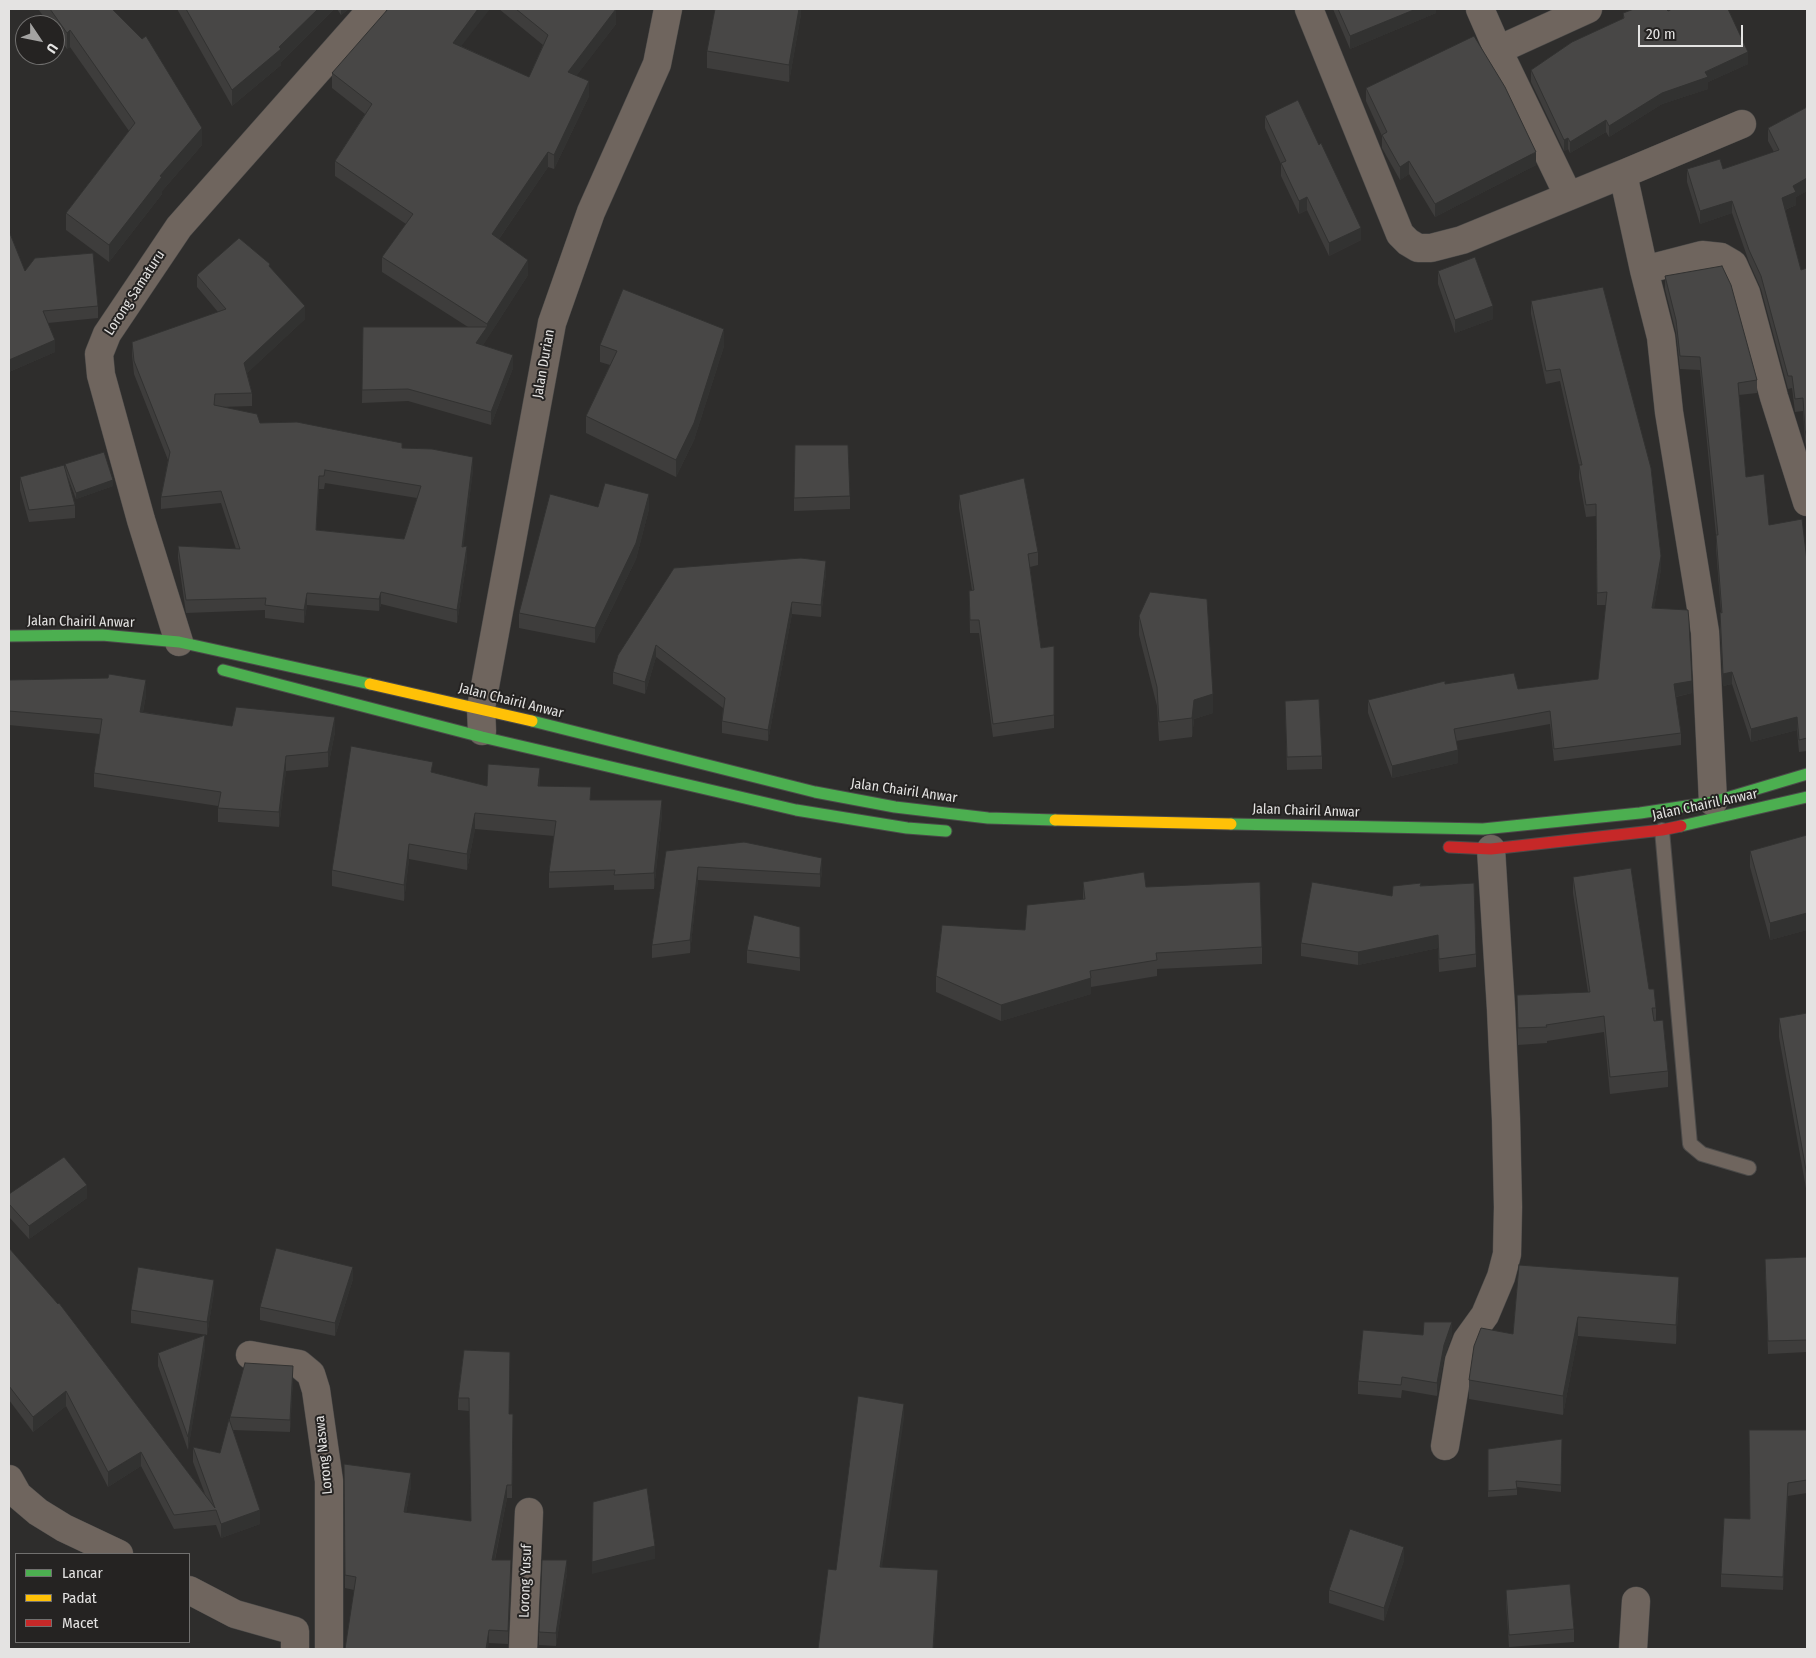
<!DOCTYPE html>
<style>
body{margin:0}
#map{position:relative;width:1816px;height:1658px;overflow:hidden;background:#2e2d2c;font-family:"Fira Sans Condensed",sans-serif}
canvas{display:block}
.frame{position:absolute;inset:0;border:10px solid #e4e3e2;pointer-events:none}
.legend{position:absolute;left:15px;top:1553px;width:175px;height:90px;box-sizing:border-box;background:#252322;border:1px solid #71706f;margin:0;padding:6px 9px;list-style:none;font-size:15px;color:#e4e3e2}
.legend li{display:flex;align-items:center;gap:10px;height:25px}
.legend b{width:25px;border:1px solid #71706f}
.north{position:absolute;left:15px;top:15px;width:50px;height:50px;box-sizing:border-box;background:#252322;border:1px solid #71706f;border-radius:50%;rotate:124deg;font-size:14px;font-weight:700;line-height:20px;text-align:center;color:#e4e3e2}
.north::after{content:'';display:block;margin:auto;width:18px;height:22px;background:#a4a3a2;clip-path:polygon(50% 0,100% 100%,50% 72%,0 100%)}
.scale{position:absolute;left:1638px;top:25px;width:105px;height:22px;box-sizing:border-box;border:2px solid #e4e3e2;border-top:0;padding-left:6px;font-size:15px;line-height:18px;white-space:nowrap;color:#e4e3e2;-webkit-text-stroke:4px #252322;paint-order:stroke}
</style>
<div id="map">
<canvas width="1816" height="1658"></canvas>
<div class="frame"></div>
<ul class="legend">
<li><b style="height:6px;background:#4caf50"></b>Lancar</li>
<li><b style="height:6px;background:#ffc107"></b>Padat</li>
<li><b style="height:6px;background:#c62828"></b>Macet</li>
</ul>
<div class="north">U</div>
<div class="scale">20 m</div>
</div>
<script>
const c = document.querySelector('canvas').getContext('2d');
c.lineJoin = 'round';
const toPath = rows => new Path2D(rows.map(r => 'M' + r).join(''));
function trace(path, color, width, dash) { c.strokeStyle = color; c.lineWidth = width; c.lineCap = dash ? 'butt' : 'round'; c.setLineDash(dash || []); c.stroke(path); }
function paint(path, color) { c.fillStyle = color; c.fill(path, 'evenodd'); }
function label(font, color, halo, rows, align = 'center') {
  c.font = font + ' "Fira Sans Condensed",sans-serif'; c.lineWidth = 4; c.setLineDash([]); c.textBaseline = 'middle'; c.strokeStyle = halo; c.fillStyle = color; for (const [text, x, y, turn = 0] of rows) {
    c.save(); c.translate(x, y); c.rotate((+turn || 0) * Math.PI / 180); c.textAlign = isNaN(turn) ? turn : align; if (halo) c.strokeText(text, 0, 0); c.fillText(text, 0, 0); c.restore();
  }
}
const lane = toPath([
 [1662,830,1690,1144,1702,1154,1749,1168]
]);
const street = toPath([
 [1309,9,1400,234,1408,242,1418,248,1431,248,1462,240,1623,174,1644,270],
 [1480,9,1498,50,1568,195],
 [1498,50,1588,9],
 [1623,174,1742,124],
 [179,642,141,520,101,375,99,354,107,334,179,227,372,9],
 [482,731,481,708,552,323,591,212,657,64,668,9],
 [1713,802,1705,632,1669,412,1661,337,1644,270,1702,255,1721,257,1733,264,1746,293,1774,397,1807,502],
 [250,1355,299,1364,311,1374,316,1390,329,1481,329,1649],
 [1445,1446,1459,1361,1467,1340,1485,1315,1501,1277,1507,1254,1508,1207,1506,1119,1501,1009,1491,849],
 [9,1479,18,1495,38,1512,64,1528,119,1554],
 [189,1590,235,1614,295,1631,295,1649],
 [523,1649,529,1512],
 [1633,1649,1636,1601]
]);
const fast = toPath([
 [9,636,102,635,179,642,370,684],
 [223,670,482,737,796,810,907,828,946,831],
 [532,721,815,792,895,807,988,818,1055,820],
 [1231,824,1483,829,1640,813,1713,802,1807,774],
 [1681,826,1807,797]
]);
const slow = toPath([
 [370,684,532,721],
 [1055,820,1231,824]
]);
const jam = toPath([
 [1449,847,1491,849,1662,830,1681,826]
]);
trace(lane, '#4b4a49', 16);
trace(street, '#4b4a49', 29);
trace(fast, '#4b4a49', 13);
trace(slow, '#4b4a49', 13);
trace(jam, '#4b4a49', 13);
trace(lane, '#6f655e', 14);
trace(street, '#6f655e', 28);
trace(fast, '#4caf50', 11);
trace(slow, '#ffc107', 11);
trace(jam, '#c62828', 11);
paint(toPath([
 [38,9,112,9,202,145,162,191,162,194,109,262,66,230,66,213,129,131,70,47,67,49,55,32,55,25,50,25],
 [177,9,334,9,281,62,281,65,232,106],
 [337,9,349,9,341,15],
 [499,9,616,9,616,24,576,76,589,96,554,169,548,167,499,239,528,275,483,345,513,368,491,425,408,401,362,403,363,327,468,327,382,272,382,257,406,224,335,176,335,161,365,114,332,88,332,73,461,46,529,77,543,45],
 [801,9,801,14,789,82,707,68,707,51],
 [1333,9,1436,9,1436,13,1350,49],
 [1668,11,1748,64,1708,82,1708,89,1662,104,1609,137,1606,132,1570,153,1568,149,1564,151,1531,82,1531,70,1623,19,1623,13],
 [1366,88,1536,165,1435,217,1409,174,1400,180,1382,148,1382,136,1366,101],
 [1807,107,1807,191,1796,197,1796,205,1785,210,1801,270,1807,268,1807,451,1805,442,1803,411,1795,412,1792,388,1788,389,1761,289,1749,262,1732,213,1700,224,1687,182,1687,169,1723,169,1774,152,1768,141,1768,128],
 [1265,116,1361,240,1329,256,1307,210,1299,214,1281,176,1281,164,1265,128],
 [9,231,25,271,98,306,98,318,48,323,55,352,9,372],
 [270,267,305,319,247,373,252,393,252,406,220,407,260,423,402,448,473,470,463,547,467,559,457,623,381,604,379,611,307,605,304,623,265,618,265,610,186,613,178,558,178,546,236,549,221,503,161,509,161,497,168,460,134,374,132,355,132,342,218,312,197,287,197,275],
 [325,483,417,498,404,539,316,530,319,489,324,489],
 [1438,271,1493,319,1455,333,1438,284],
 [1665,276,1757,380,1757,393,1739,395,1746,477,1769,525,1807,561,1807,751,1799,752,1797,730,1751,742,1732,684,1723,686,1720,625,1720,612,1721,612,1716,548,1716,535,1700,370,1680,369,1676,333,1665,289],
 [1531,301,1661,569,1654,608,1692,693,1676,697,1681,733,1681,745,1554,761,1550,724,1456,741,1458,763,1392,778,1368,713,1368,700,1445,684,1518,689,1598,679,1606,605,1597,605,1596,516,1586,517,1579,478,1579,465,1560,381,1546,384,1531,314],
 [600,345,724,346,694,440,676,477,586,433,586,416,610,365,600,362],
 [65,464,113,486,76,499,67,475,75,505,75,518,29,522,20,490,20,477,65,469],
 [959,495,1038,552,1038,565,1030,567,1041,648,1054,646,1054,728,993,737,979,633,970,633,969,591,972,590,959,508],
 [850,496,850,509,794,511,794,498],
 [598,507,649,509,636,559,595,643,519,628,519,613],
 [674,568,826,573,821,617,792,614,768,741,722,733,722,721,723,708,656,657,645,694,613,684,613,672],
 [1139,616,1213,713,1194,719,1192,737,1159,741,1157,706,1139,635],
 [9,680,146,695,143,712,232,726,335,732,328,767,286,771,279,827,218,822,218,806,94,787,94,773,100,734,9,725],
 [1285,701,1322,756,1322,769,1287,770],
 [433,773,487,786,540,784,540,786,591,800,662,815,654,889,614,890,614,885,549,888,549,872,554,836,475,829,467,870,409,859,404,901,332,886,332,870],
 [1807,835,1807,930,1770,940,1750,867,1750,851],
 [666,851,822,871,820,887,698,880,690,953,652,958,652,945],
 [1573,877,1649,989,1656,1008,1656,1021,1668,1071,1668,1087,1610,1094,1604,1032,1547,1041,1547,1043,1518,1045,1517,995,1588,992,1573,893],
 [1083,882,1146,887,1262,947,1262,964,1157,969,1157,976,1091,987,1091,994,1001,1021,936,992,936,976,1083,899],
 [1421,885,1476,954,1476,967,1439,972,1438,948,1358,965,1301,956,1301,943,1392,896],
 [800,927,800,971,747,963,747,950],
 [1807,1013,1807,1194,1779,1037,1779,1018],
 [9,1194,87,1198,29,1239,9,1217],
 [9,1248,205,1494,193,1462,193,1447,220,1453,230,1422,230,1417,293,1379,290,1432,233,1430,260,1524,221,1538,216,1525,174,1529,141,1466,108,1487,66,1406,33,1432,9,1400],
 [1807,1257,1807,1352,1768,1354,1765,1259],
 [1519,1265,1679,1296,1676,1344,1578,1336,1563,1415,1469,1399,1469,1380,1513,1334],
 [353,1279,335,1336,260,1320,260,1307],
 [214,1292,207,1335,131,1323,131,1310],
 [1423,1335,1452,1335,1444,1358,1437,1396,1402,1390,1401,1398,1358,1394,1358,1381],
 [205,1348,188,1450,158,1366,158,1353],
 [464,1350,509,1414,513,1414,512,1498,507,1498,495,1560,511,1573,508,1644,489,1643,354,1590,345,1588,344,1464,411,1486,406,1513,471,1521,469,1411,458,1410,458,1398],
 [1807,1430,1807,1493,1788,1496,1783,1590,1721,1587,1721,1574,1749,1519],
 [1562,1439,1561,1492,1517,1487,1517,1495,1488,1497,1488,1449],
 [1404,1560,1384,1621,1329,1603,1329,1590],
 [567,1573,556,1646,539,1645,539,1632],
 [1506,1590,1574,1629,1574,1642,1509,1647,1506,1603]
]), '#3e3d3c');
paint(toPath([
 [318,9,334,9,281,62,281,65,232,106,232,90,279,47],
 [341,9,349,9,341,15],
 [478,9,490,9,453,57,453,43],
 [616,9,616,24,568,87,568,72],
 [799,9,801,9,801,14,789,82,789,65],
 [1416,9,1436,9,1436,13,1350,49,1350,36],
 [70,30,70,47,67,49,67,33],
 [1748,52,1748,64,1708,82,1708,89,1662,104,1609,137,1609,126,1662,93],
 [589,81,589,96,554,169,554,155],
 [1606,120,1606,132,1570,153,1570,142],
 [202,128,202,145,162,191,162,194,109,262,109,245,160,176],
 [1568,138,1568,149,1564,151,1564,140],
 [548,152,548,167,492,249,492,234],
 [1536,152,1536,165,1435,217,1435,204],
 [1409,161,1409,174,1400,180,1400,167],
 [1807,178,1807,191,1796,197,1796,205,1782,211,1782,198,1793,186],
 [1307,197,1307,210,1299,214,1299,201],
 [1732,201,1732,213,1700,224,1700,211],
 [1361,228,1361,240,1329,256,1329,243],
 [528,260,528,275,487,339,487,324],
 [305,306,305,319,244,376,244,363],
 [1493,306,1493,319,1455,333,1455,320],
 [487,327,487,339,476,356,476,343],
 [724,329,724,346,694,440,676,477,676,460],
 [55,340,55,352,9,372,9,360],
 [513,355,513,368,491,425,491,412],
 [473,457,473,470,462,560,462,547],
 [319,476,319,489,316,543,316,530],
 [113,480,113,486,76,499,76,493],
 [649,494,649,509,636,559,595,643,595,628],
 [467,546,467,559,457,623,457,610],
 [1661,556,1661,569,1652,621,1652,608],
 [826,561,826,573,821,617,821,605],
 [381,592,381,604,379,611,379,599],
 [307,593,307,605,304,623,304,610],
 [792,602,792,614,768,741,768,730],
 [656,645,656,657,645,694,645,682],
 [1732,672,1732,684,1723,686,1723,674],
 [146,680,146,695,140,727,140,712],
 [1692,681,1692,693,1674,697,1674,684],
 [1213,694,1213,713,1194,719,1192,737,1192,718,1194,700],
 [335,717,335,732,328,767,328,752],
 [1797,717,1797,730,1751,742,1751,729],
 [1458,750,1458,763,1392,778,1392,766],
 [286,756,286,771,279,827,279,812],
 [540,768,540,784,538,802,538,786],
 [662,800,662,815,654,889,654,873],
 [475,813,475,829,467,870,467,854],
 [409,844,409,859,404,901,404,885],
 [822,858,822,871,820,887,820,874],
 [698,867,698,880,690,953,690,940],
 [1807,913,1807,930,1770,940,1770,923],
 [1438,935,1438,948,1358,965,1358,952],
 [1091,978,1091,994,1001,1021,1001,1005],
 [87,1185,87,1198,29,1239,29,1226],
 [353,1267,353,1279,335,1336,335,1323],
 [1679,1277,1679,1296,1676,1344,1676,1325],
 [214,1280,214,1292,207,1335,207,1322],
 [1578,1317,1578,1336,1563,1415,1563,1396],
 [1452,1322,1452,1335,1444,1358,1437,1396,1437,1383,1444,1345],
 [205,1335,205,1348,188,1450,188,1437],
 [293,1366,293,1379,290,1432,290,1420],
 [66,1391,66,1406,33,1432,33,1417],
 [904,1404,904,1419,880,1582,880,1567],
 [141,1452,141,1466,108,1487,108,1472],
 [411,1473,411,1486,404,1525,404,1512],
 [1788,1483,1788,1496,1783,1590,1783,1577],
 [507,1485,507,1498,492,1573,492,1560],
 [260,1510,260,1524,221,1538,221,1524],
 [655,1546,655,1559,592,1574,592,1562],
 [1404,1547,1404,1560,1384,1621,1384,1608],
 [511,1560,511,1573,508,1644,508,1631],
 [567,1560,567,1573,556,1646,556,1633],
 [938,1570,938,1585,934,1649,933,1649],
 [489,1630,489,1643,488,1649,486,1649]
]), '#323231');
const building = toPath([
 [50,9,112,9,142,39,146,36,202,128,160,176,162,177,109,245,66,213,135,123,70,30,67,33,50,9],
 [186,9,318,9,279,47,281,49,232,90,186,9],
 [388,9,478,9,453,43,529,77,548,35,516,9,616,9,568,72,589,81,554,155,548,152,492,234,528,260,487,324,382,257,413,214,335,161,372,104,332,73,388,9],
 [715,9,799,9,789,65,707,51,715,9],
 [1338,9,1416,9,1350,36,1338,9],
 [1634,9,1666,9,1668,11,1672,9,1728,9,1748,52,1705,72,1708,77,1662,93,1609,126,1606,120,1570,142,1568,138,1564,140,1531,70,1572,42,1624,18,1623,13,1634,9],
 [1474,36,1505,87,1536,152,1435,204,1409,161,1400,167,1382,135,1387,132,1366,88,1474,36],
 [1298,100,1319,145,1321,143,1361,228,1329,243,1307,197,1299,201,1281,163,1286,161,1265,116,1298,100],
 [1807,107,1807,178,1793,186,1796,192,1782,198,1801,270,1807,268,1807,438,1805,430,1803,398,1795,399,1792,376,1788,376,1761,276,1749,250,1732,201,1700,211,1687,169,1720,159,1723,169,1779,150,1768,128,1807,107],
 [9,231,25,271,35,258,93,253,98,306,43,311,55,340,9,360,9,231],
 [239,238,270,264,269,266,305,306,244,363,252,393,215,394,214,405,257,414,260,423,297,422,402,443,402,448,432,449,473,457,462,547,467,546,457,610,381,592,379,599,307,593,304,610,265,605,266,598,186,600,178,546,240,549,221,491,161,497,170,452,134,361,132,342,226,309,197,275,239,238],
 [325,470,421,486,404,539,316,530,319,476,324,476,325,470],
 [1475,257,1493,306,1455,320,1438,271,1475,257],
 [1722,266,1731,285,1757,380,1738,383,1746,477,1764,474,1769,525,1802,519,1807,561,1807,738,1799,740,1797,717,1751,729,1732,672,1723,674,1720,612,1722,613,1716,535,1718,535,1700,357,1680,356,1676,320,1665,276,1722,266],
 [1603,287,1651,468,1661,556,1652,608,1688,610,1689,621,1692,681,1674,684,1681,733,1554,749,1550,711,1454,729,1458,750,1392,766,1368,700,1445,681,1445,684,1514,673,1518,689,1598,679,1607,592,1597,593,1596,504,1586,505,1579,465,1582,465,1560,369,1546,371,1531,301,1603,287],
 [623,289,724,329,694,423,676,460,586,416,617,351,600,345,623,289],
 [363,327,487,327,476,343,513,355,491,412,408,389,362,390,363,327],
 [795,445,848,445,850,496,794,498,795,445],
 [104,452,113,480,76,493,65,464,104,452],
 [64,465,75,505,29,510,20,477,64,465],
 [1024,478,1038,552,1028,554,1041,648,1054,646,1054,715,993,724,979,620,970,620,969,591,974,590,959,495,1024,478],
 [605,483,649,494,636,543,595,628,519,613,550,494,598,507,605,483],
 [801,558,826,561,821,605,792,602,768,730,722,721,725,698,656,645,645,682,613,672,618,655,674,568,801,558],
 [1150,592,1207,599,1213,694,1194,700,1192,718,1159,722,1157,687,1139,616,1150,592],
 [109,674,146,680,140,712,232,726,236,707,335,717,328,752,286,756,279,812,218,808,221,792,94,773,102,719,9,711,9,680,108,678,109,674],
 [1319,699,1322,756,1287,757,1285,701,1319,699],
 [351,746,433,762,431,772,487,786,488,764,540,768,538,786,591,787,590,800,662,800,654,873,614,875,615,870,549,872,556,821,475,813,467,854,409,844,404,885,332,870,351,746],
 [1807,835,1807,913,1770,923,1750,851,1807,835],
 [744,842,822,858,820,874,698,867,690,940,652,945,666,851,744,842],
 [1631,868,1649,989,1654,989,1656,1008,1652,1008,1654,1021,1663,1020,1668,1071,1610,1077,1604,1016,1546,1025,1547,1027,1518,1028,1517,995,1590,992,1573,877,1631,868],
 [1144,872,1146,887,1260,882,1262,947,1156,953,1157,960,1090,971,1091,978,1001,1005,936,976,942,925,1025,930,1027,905,1085,899,1083,882,1144,872],
 [1312,882,1392,896,1393,886,1421,883,1420,886,1474,883,1476,954,1439,959,1438,935,1358,952,1301,943,1312,882],
 [754,915,800,927,800,958,747,950,754,915],
 [1807,1013,1807,1176,1779,1018,1807,1013],
 [64,1157,87,1185,29,1226,9,1204,9,1194,64,1157],
 [9,1248,58,1304,59,1303,215,1508,193,1447,220,1453,229,1419,260,1510,221,1524,216,1510,174,1515,141,1452,108,1472,66,1391,33,1417,9,1386,9,1248],
 [276,1248,353,1267,335,1323,260,1307,276,1248],
 [1807,1257,1807,1340,1768,1341,1765,1259,1807,1257],
 [1519,1265,1679,1277,1676,1325,1578,1317,1563,1396,1469,1380,1474,1346,1481,1328,1513,1334,1519,1265],
 [138,1267,214,1280,207,1322,131,1310,138,1267],
 [1424,1322,1452,1322,1444,1345,1437,1383,1402,1377,1401,1385,1358,1381,1363,1330,1423,1335,1424,1322],
 [205,1335,200,1367,188,1437,158,1353,205,1335],
 [464,1350,510,1352,509,1414,513,1414,512,1485,507,1485,492,1560,511,1560,508,1631,489,1630,486,1649,345,1649,356,1577,345,1575,344,1464,411,1473,404,1512,471,1521,469,1398,458,1398,464,1350],
 [245,1363,293,1366,290,1420,230,1417,245,1363],
 [858,1396,904,1404,880,1567,938,1570,933,1649,818,1649,828,1569,836,1570,858,1396],
 [1749,1430,1807,1430,1807,1480,1788,1483,1783,1577,1721,1574,1724,1518,1750,1519,1749,1430],
 [1562,1439,1561,1485,1516,1481,1517,1489,1488,1491,1488,1449,1562,1439],
 [647,1488,655,1546,592,1562,593,1502,647,1488],
 [1350,1529,1404,1547,1384,1608,1329,1590,1350,1529],
 [542,1560,567,1560,556,1633,539,1632,542,1560],
 [1570,1584,1574,1629,1509,1635,1506,1590,1570,1584]
]);
paint(building, '#484746');
trace(building, '#323231', 1);
label('14px', '#e4e3e2', '#252322', [
 ["Lorong Samaturu",135,293,-57],
 ["Jalan Durian",544,364,-80],
 ["Jalan Chairil Anwar",81,622,1],
 ["Jalan Chairil Anwar",511,701,14],
 ["Jalan Chairil Anwar",904,791,8],
 ["Jalan Chairil Anwar",1705,805,-12],
 ["Jalan Chairil Anwar",1306,811,2],
 ["Lorong Naswa",324,1455,-96],
 ["Lorong Yusuf",526,1581,-88]
]);
</script>
